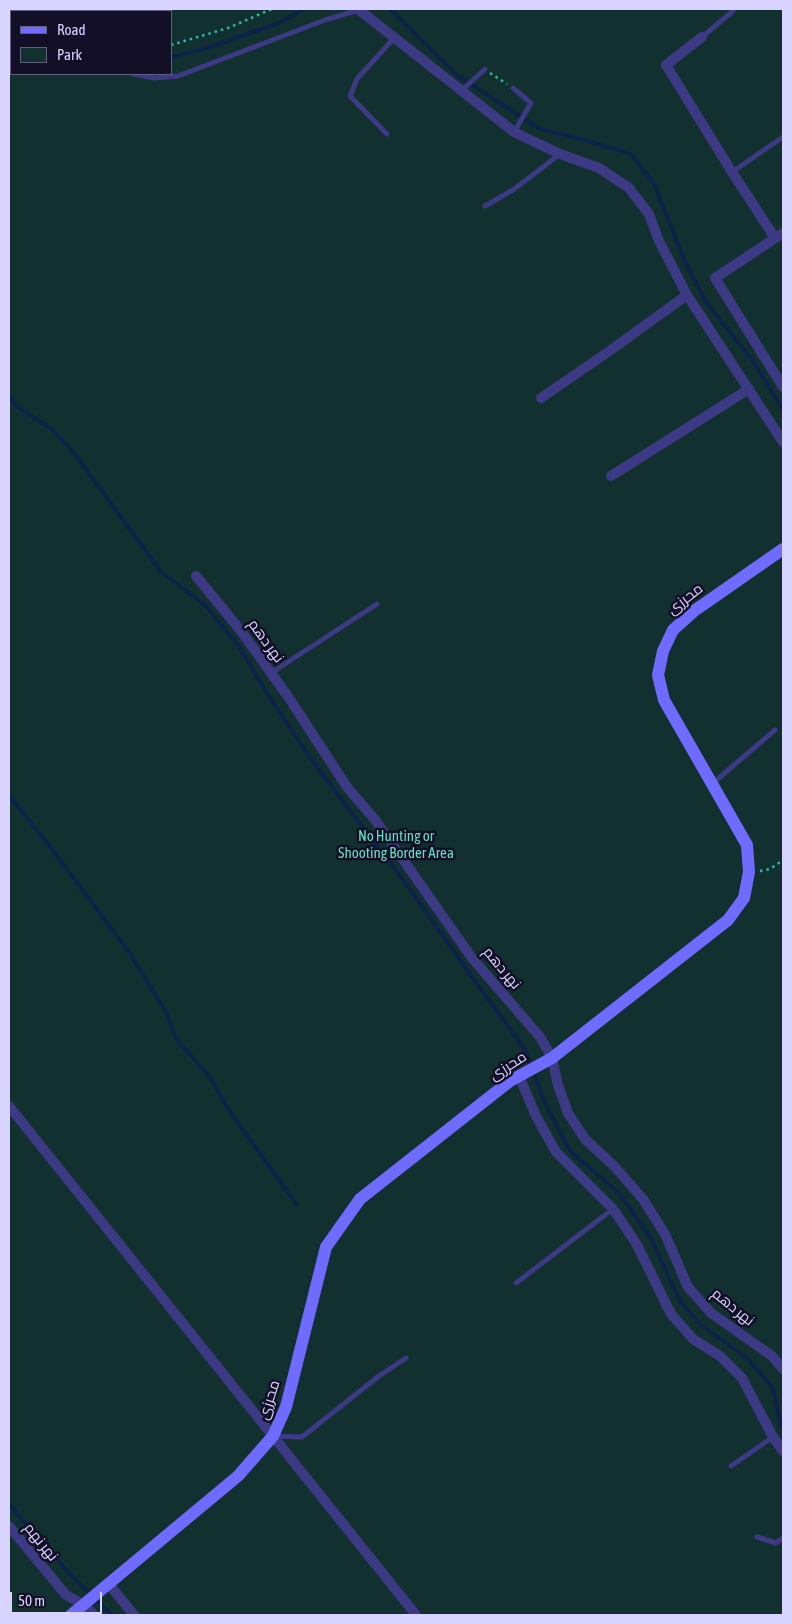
<!DOCTYPE html>
<meta charset="utf-8">
<style>
body{margin:0}
#map{position:relative;width:792px;height:1624px;overflow:hidden;background:#130f26;font-family:"Asap Condensed",sans-serif}
canvas{display:block}
.frame{position:absolute;inset:0;border:10px solid #d9d4ff;pointer-events:none}
.legend{position:absolute;left:10px;top:10px;width:162px;height:65px;box-sizing:border-box;background:#130f26;border:1px solid #625e7d;margin:0;padding:6px 9px;list-style:none;font-size:15px;color:#d9d4ff}
.legend li{display:flex;align-items:center;gap:10px;height:25px}
.legend b{width:25px;border:1px solid #625e7d}
.scale{position:absolute;left:10px;top:1592px;width:92px;height:22px;box-sizing:border-box;border:2px solid #d9d4ff;border-top:0;padding-left:6px;font-size:15px;line-height:18px;white-space:nowrap;color:#d9d4ff;-webkit-text-stroke:4px #130f26;paint-order:stroke}
</style>
<div id="map">
<canvas width="792" height="1624"></canvas>
<div class="frame"></div>
<ul class="legend">
<li><b style="height:6px;background:#6f6bff"></b>Road</li>
<li><b style="height:14px;background:#12302f"></b>Park</li>
</ul>
<div class="scale">50 m</div>
</div>
<script>
const c = document.querySelector('canvas').getContext('2d');
c.lineJoin = 'round';
function paint(path, color) { c.fillStyle = color; c.fill(path, 'evenodd'); }
const toPath = rows => new Path2D(rows.map(r => 'M' + r).join(''));
function trace(path, color, width, dash) { c.strokeStyle = color; c.lineWidth = width; c.lineCap = dash ? 'butt' : 'round'; c.setLineDash(dash || []); c.stroke(path); }
function label(font, color, halo, rows, align = 'center') {
  c.font = font + ' "Asap Condensed",Cairo,sans-serif'; c.lineWidth = 5; c.setLineDash([]); c.textBaseline = 'middle'; c.strokeStyle = halo; c.fillStyle = color; for (const [text, x, y, turn = 0] of rows) {
    c.save(); c.translate(x, y); c.rotate((+turn || 0) * Math.PI / 180); c.textAlign = isNaN(turn) ? turn : align; if (halo) c.strokeText(text, 0, 0); c.fillText(text, 0, 0); c.restore();
  }
}
paint(toPath([
 [9,9,783,9,783,1615,9,1615],
 [11,11,171,11,171,74,11,74]
]), '#12302f');
trace(toPath([
 [66,9,68,11],
 [390,9,457,75,540,129,581,139,631,154,654,184,686,264,706,302,753,361,783,410],
 [171,58,213,46,279,23,304,9],
 [9,395,16,406,53,430,74,453,161,572,205,605,240,648,270,698,313,762,407,885,475,981,526,1051,544,1101,570,1151,620,1194,651,1239,680,1301,700,1324,748,1359,773,1388,781,1427,783,1430],
 [9,795,54,852,129,952,167,1014,176,1039,210,1077,228,1109,297,1205],
 [9,1504,70,1574,112,1615]
]), '#0c2248', 4);
trace(toPath([
 [171,45,228,28,272,9],
 [490,73,507,84],
 [760,871,770,869,783,860]
]), '#2fb8b0', 2.5, [2.5, 4]);
trace(toPath([
 [41,9,50,11],
 [702,37,733,11,732,9],
 [133,74,154,78,178,76,325,20,359,10],
 [513,88,531,103,514,132],
 [461,91,485,69],
 [387,134,350,96,357,79,394,38],
 [732,172,783,137],
 [485,206,513,190,560,154],
 [271,673,377,604],
 [713,783,775,730],
 [516,1283,613,1209],
 [273,1436,302,1437,379,1376,406,1358],
 [731,1466,773,1437],
 [757,1537,776,1543,783,1538]
]), '#3d3a85', 5);
trace(toPath([
 [358,9,514,132,560,154,599,168,629,188,649,214,659,241,687,295],
 [702,37,666,65,732,172,775,238],
 [783,233,715,278,783,387],
 [541,398,608,352,687,295,783,442],
 [611,476,749,389],
 [196,576,241,631,289,698,347,787,376,821,472,958,540,1037,552,1058,558,1085,568,1113,585,1139,614,1166,643,1199,665,1234,688,1287,711,1313,772,1356,783,1369],
 [519,1076,536,1116,556,1152,613,1209,636,1243,671,1314,693,1339,720,1356,742,1378,773,1437,783,1451],
 [9,1106,416,1615],
 [9,1526,66,1595,84,1605,94,1615],
 [108,1583,134,1615]
]), '#3d3a85', 10);
trace(toPath([
 [71,1615,238,1476,273,1436,286,1407,326,1247,360,1199,510,1081,552,1058,728,920,744,898,749,872,747,845,664,700,658,675,663,651,673,630,694,611,783,549]
]), '#6f6bff', 12);
label('15px', '#d9d4ff', '#130f26', [
 ["محرزی",685,599,-38],
 ["نهر دهم",266,641,54],
 ["نهر دهم",502,968,50],
 ["محرزی",508,1066,-32],
 ["نهر دهم",733,1307,39],
 ["محرزی",269,1400,-72],
 ["نهر نهم",41,1542,51]
]);
label('15px', '#5fe0c0', '#130f26', [
 ["No Hunting or",396,836],
 ["Shooting Border Area",396,853]
]);
</script>
